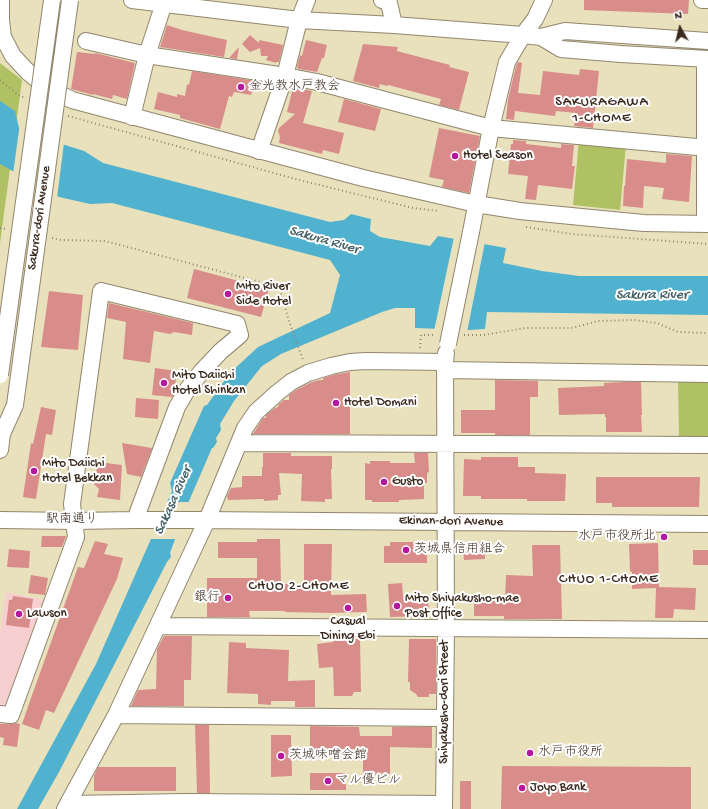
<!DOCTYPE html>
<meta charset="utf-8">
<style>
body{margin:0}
#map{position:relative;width:708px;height:809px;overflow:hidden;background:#e8e1bc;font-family:"Gochi Hand",sans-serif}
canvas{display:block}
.north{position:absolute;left:660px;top:8px;width:40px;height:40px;-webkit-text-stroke:3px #fff;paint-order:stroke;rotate:352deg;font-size:11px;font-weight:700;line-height:16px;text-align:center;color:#3b2a1e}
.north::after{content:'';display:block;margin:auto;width:14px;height:18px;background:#3b2a1e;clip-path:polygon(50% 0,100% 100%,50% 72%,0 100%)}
</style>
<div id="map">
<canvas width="708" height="809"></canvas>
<div class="north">N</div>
</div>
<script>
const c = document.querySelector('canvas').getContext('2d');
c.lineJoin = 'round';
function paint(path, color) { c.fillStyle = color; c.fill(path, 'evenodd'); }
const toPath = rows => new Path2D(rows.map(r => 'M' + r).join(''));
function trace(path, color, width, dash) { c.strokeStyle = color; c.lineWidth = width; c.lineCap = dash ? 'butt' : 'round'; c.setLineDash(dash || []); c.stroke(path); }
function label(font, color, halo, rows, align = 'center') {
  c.font = font + ' "Gochi Hand","Klee One",sans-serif'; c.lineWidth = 4; c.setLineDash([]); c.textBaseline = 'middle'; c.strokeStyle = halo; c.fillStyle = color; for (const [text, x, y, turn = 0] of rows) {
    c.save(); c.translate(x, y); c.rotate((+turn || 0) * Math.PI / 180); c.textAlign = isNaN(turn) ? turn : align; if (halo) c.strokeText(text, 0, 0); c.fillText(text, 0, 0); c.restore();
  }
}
paint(toPath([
 [6,592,48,601,10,707,0,709,0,632]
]), '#f7cfd0');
paint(toPath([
 [0,63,22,80,0,243],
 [579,140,626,145,620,210,573,205],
 [678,381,708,381,708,439,679,439]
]), '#b0c164');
paint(toPath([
 [0,101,15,111,21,136,65,145,84,151,103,163,330,222,344,220,351,214,371,219,370,231,380,237,430,246,438,236,506,248,503,263,542,271,579,276,708,276,708,315,487,312,485,329,468,330,415,328,415,308,395,308,382,312,281,354,262,366,234,401,220,424,221,430,216,438,217,442,213,448,212,448,189,501,170,553,171,557,167,562,59,772,38,809,17,809,96,664,172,491,170,483,204,406,207,405,230,373,258,347,330,313,340,275,330,260,112,203,90,204,59,197,0,164]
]), '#50b2cf');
paint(toPath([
 [20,123,22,135,64,143,57,198,13,174],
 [454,237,485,242,467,332,434,331],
 [164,502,191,502,177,539,148,539]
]), '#e8e1bc');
paint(toPath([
 [584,0,689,0,688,14,584,10],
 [167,25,182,30,227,40,224,57,160,47],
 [250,35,259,43,259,40,283,45,279,62,276,62,276,63,266,60,268,56,261,56,260,48,250,52,242,44],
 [306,40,327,45,324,58,322,58,317,72,298,69,298,68,297,67,300,55,302,56],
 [363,44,398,47,397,51,450,65,449,67,469,72,459,110,439,105,441,99,388,85,387,86,380,84,379,88,353,81],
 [239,47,237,59,229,58],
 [77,52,95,54,95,53,135,63,127,99,113,95,112,99,93,94,93,95,71,89],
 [518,62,522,63,518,93,540,95,543,71,579,75,580,69,599,71,593,128,574,126,576,113,556,111,555,116,515,111,514,120,506,119,508,99,516,66],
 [192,71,256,81,254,92,252,92,251,95,234,92,232,97,229,96,220,129,180,118,180,115,154,109,158,92,177,97,177,94,185,96,187,84,189,85],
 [293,87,312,91,303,123,344,133,339,154,323,150,322,154,279,143,280,137,278,131,279,128,295,114,287,112],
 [344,99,381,109,375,131,338,122],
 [439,128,480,136,469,193,442,187,444,180,429,177],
 [513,140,526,141,526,144,561,148,561,144,574,145,572,166,575,166,572,189,538,185,536,200,525,199,528,176,508,174,511,144,513,144],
 [666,154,692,156,689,202,662,199,664,188,644,186,643,208,623,206,624,186,625,186,627,159,666,163],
 [194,269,269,289,261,317,187,298],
 [49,291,83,295,78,350,41,347],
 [109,303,193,323,192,335,174,332,170,334,154,331,150,363,123,359,126,322,107,318],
 [155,368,177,371,174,394,172,397,152,395],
 [350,372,350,434,253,434,263,418,266,418,266,415,275,408,278,407,278,405,284,400,289,400,289,395,296,390,312,382,319,380,323,380,323,378,333,375],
 [495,380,538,381,538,397,530,397,530,435,495,435,495,433,461,433,461,410,495,410],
 [626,382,641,382,642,415,641,415,642,432,606,432,606,417,605,417,605,414,559,415,558,388,604,386,604,383],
 [136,398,159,400,158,419,135,417],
 [41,407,56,410,52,435,46,434,36,499,23,497,31,443,33,444],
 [122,443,152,448,141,477,127,474],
 [263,453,291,453,291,456,332,456,332,469,331,469,332,499,325,499,325,502,301,501,302,474,279,473,281,495,278,495,278,500,264,501,264,499,228,500,227,496,231,488,242,487,242,476,262,476,262,467,263,467],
 [414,453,428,453,429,472,427,473,427,483,424,483,424,499,399,500,399,502,372,502,372,500,365,500,365,463,370,464,370,461,390,461,390,463,415,463],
 [481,457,518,457,518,467,535,467,535,473,566,474,565,501,527,501,527,499,481,499,481,496,463,496,464,459,481,460],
 [98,462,122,465,120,500,97,497,99,489,94,484],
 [596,477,700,477,699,507,612,507,612,503,596,503],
 [42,536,66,536,62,547,41,547],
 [257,539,280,539,281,584,304,584,304,544,332,544,331,595,366,594,367,612,330,613,285,612,285,611,249,611,250,617,207,617,207,578,257,578,257,558,218,558,218,542,257,542],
 [95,541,108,544,104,554,123,558,117,579,54,713,46,710,39,730,22,724,31,698,78,567,84,568],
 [390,542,427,542,427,563,384,563,384,546,390,546],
 [484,542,485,559,464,560,463,549,473,543],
 [658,543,659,587,696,588,695,610,674,609,673,618,655,618,656,588,632,589,632,572,630,571,629,544],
 [532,545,560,545,562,619,504,619,504,616,474,616,474,600,505,601,506,575,533,576],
 [9,549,30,551,29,568,7,567],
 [693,550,708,550,708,565,693,565],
 [31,575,48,578,45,595,28,593],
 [402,583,403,596,428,596,429,616,390,617,388,584],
 [13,596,33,599,29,628,6,625,9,600,12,600],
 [164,636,192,636,191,680,184,680,184,706,131,706,138,690,156,689,157,649],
 [333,639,360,639,361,692,354,692,352,696,334,696,333,667,319,668,317,644,333,642],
 [409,639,436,639,436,694,429,694,429,697,418,697,416,694,410,690,410,683,408,681],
 [229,642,246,643,246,648,289,650,288,681,315,680,315,707,295,707,295,701,271,701,271,705,258,704,258,694,227,693],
 [15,723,20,724,17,747,3,745,4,738,0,737,0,724,10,724],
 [195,725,209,725,210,793,197,793],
 [310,726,359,727,360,736,392,736,392,727,432,727,432,748,390,747,390,774,363,775,363,749,337,749,337,753,310,754],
 [271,735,291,735,292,776,271,777],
 [502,766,691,767,691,809,501,809],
 [98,767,176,767,176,791,94,791,94,776],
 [310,773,346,773,346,790,310,790],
 [460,781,471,781,471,809,460,809]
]), '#d98d8a');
const minor = toPath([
 [1,0,1,20,3,37,13,56,28,72,46,87,72,100,363,178,476,204,520,211,612,220,644,223,708,224],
 [132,0,299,20,394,25,523,35,541,37,565,31,708,41],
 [382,0,389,3,394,25],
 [702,0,708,0],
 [541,37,561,49,621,54,708,59],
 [86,41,147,55,285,76,317,82,491,128,708,148],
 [132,117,147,55,165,0],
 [259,151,285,76,299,20,307,0],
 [705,224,705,59],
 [471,232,491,128,507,62,523,35,535,19,544,0],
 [445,370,708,374],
 [239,443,708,445],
 [0,450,2,434,15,405],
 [0,520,74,521,135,520,195,520,708,524],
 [158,626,708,630],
 [0,714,11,715,76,537,72,504,101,291,237,324,240,335,221,351,202,371,187,390,177,407,135,520],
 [116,715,445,718],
 [186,802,444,804],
 [69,804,186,802,194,808],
 [65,809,116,715,207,520,245,428,256,412,277,393,291,382,308,373,331,366,350,362,366,361,445,362],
 [444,809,446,628,445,362,446,353]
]);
trace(minor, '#92866d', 18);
trace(toPath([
 [0,80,20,96,25,98],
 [68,116,299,180,413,208,439,211],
 [526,227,572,234,708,244],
 [0,228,7,229],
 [52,238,61,240,105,241,279,287,289,321,303,360],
 [464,335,484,335,525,328,571,328,599,321,634,320,657,323,678,332,708,333],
 [420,348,421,335,435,335]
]), '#92866d', 2, [1, 3]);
trace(minor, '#fff', 16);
const minorBridge = toPath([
 [448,344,471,232],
 [0,375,52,0],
 [15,405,70,0]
]);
trace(minorBridge, '#92866d', 18, []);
trace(minorBridge, '#fff', 16);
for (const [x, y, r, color] of [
 [241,87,4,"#b5179e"],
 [455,156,4,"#b5179e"],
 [228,294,4,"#b5179e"],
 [164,383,4,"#b5179e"],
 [336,403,4,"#b5179e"],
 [34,471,4,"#b5179e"],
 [384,482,4,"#b5179e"],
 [664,537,4,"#b5179e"],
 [406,550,4,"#b5179e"],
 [228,598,4,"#b5179e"],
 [397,606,4,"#b5179e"],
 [348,608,4,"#b5179e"],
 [19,614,4,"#b5179e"],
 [530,753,4,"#b5179e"],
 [281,756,4,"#b5179e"],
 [328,781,4,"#b5179e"],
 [522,788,4,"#b5179e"]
]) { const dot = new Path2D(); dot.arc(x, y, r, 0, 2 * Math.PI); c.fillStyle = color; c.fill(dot); trace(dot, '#fff', 1.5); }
label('13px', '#3b2a1e', '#fff', [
 ["金光教水戸教会",249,87],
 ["Hotel Season",463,156],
 ["Mito River",236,287],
 ["Side Hotel",236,302],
 ["Mito Daiichi",172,376],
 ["Hotel Shinkan",172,391],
 ["Hotel Domani",344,403],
 ["Mito Daiichi",42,464],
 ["Hotel Bekkan",42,479],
 ["Gusto",392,482],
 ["水戸市役所北",656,537,"right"],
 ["茨城県信用組合",414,550],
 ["銀行",220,598,"right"],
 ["Mito Shiyakusho-mae",405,599],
 ["Post Office",405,614],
 ["Lawson",27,614],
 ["Casual",348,622,"center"],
 ["Dining Ebi",348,637,"center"],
 ["水戸市役所",538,753],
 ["茨城味噌会館",289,756],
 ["マル優ビル",336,781],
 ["Joyo Bank",530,788]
], 'left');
label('13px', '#3b2a1e', '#fff', [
 ["Sakura-dori Avenue",40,218,-82],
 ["駅南通り",72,520],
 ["Ekinan-dori Avenue",451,522,1],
 ["Shiyakusho-dori Street",445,702,-90]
]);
c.letterSpacing = '1px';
label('14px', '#3b2a1e', '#fff', [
 ["SAKURAGAWA",602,103],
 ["1-CHOME",602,119],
 ["CHUO 1-CHOME",609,580],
 ["CHUO 2-CHOME",299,587]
]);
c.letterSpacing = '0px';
label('italic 14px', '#436065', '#fff', [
 ["Sakura River",324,241,16],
 ["Sakura River",652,296],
 ["Sakasa River",174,501,-66]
]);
</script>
